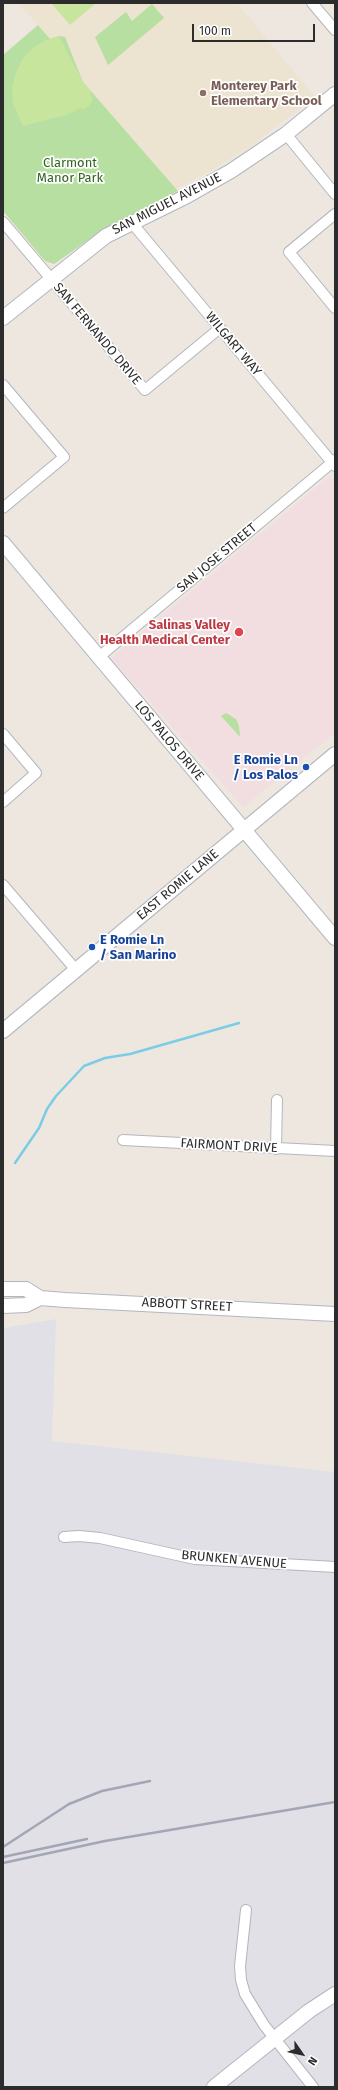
<!DOCTYPE html>
<style>
body{margin:0}
#map{position:relative;width:338px;height:2090px;overflow:hidden;background:#ede7e0;font-family:"Fira Sans",sans-serif}
canvas{display:block}
.frame{position:absolute;inset:0;border:4px solid #2c2c2c;pointer-events:none}
.north{position:absolute;left:282px;top:2034px;width:40px;height:40px;-webkit-text-stroke:3px #fff;paint-order:stroke;rotate:124deg;font-size:11px;font-weight:700;line-height:16px;text-align:center;color:#2c2c2c}
.north::after{content:'';display:block;margin:auto;width:14px;height:18px;background:#2c2c2c;clip-path:polygon(50% 0,100% 100%,50% 72%,0 100%)}
.scale{position:absolute;left:192px;top:24px;width:123px;height:18px;box-sizing:border-box;border:2px solid #2c2c2c;border-top:0;padding-left:5px;font-size:12px;line-height:14px;white-space:nowrap;color:#2c2c2c;-webkit-text-stroke:3px #fff;paint-order:stroke}
</style>
<div id="map">
<canvas width="338" height="2090"></canvas>
<div class="frame"></div>
<div class="north">N</div>
<div class="scale">100 m</div>
</div>
<script>
const c = document.querySelector('canvas').getContext('2d');
c.lineJoin = 'round';
function paint(path, color) { c.fillStyle = color; c.fill(path, 'evenodd'); }
const toPath = rows => new Path2D(rows.map(r => 'M' + r).join(''));
function trace(path, color, width, dash) { c.strokeStyle = color; c.lineWidth = width; c.lineCap = dash ? 'butt' : 'round'; c.setLineDash(dash || []); c.stroke(path); }
function label(font, color, halo, rows, align = 'center') {
  c.font = font + ' "Fira Sans",sans-serif'; c.lineWidth = 3.5; c.setLineDash([]); c.textBaseline = 'middle'; c.strokeStyle = halo; c.fillStyle = color; for (const [text, x, y, turn = 0] of rows) {
    c.save(); c.translate(x, y); c.rotate((+turn || 0) * Math.PI / 180); c.textAlign = isNaN(turn) ? turn : align; if (halo) c.strokeText(text, 0, 0); c.fillText(text, 0, 0); c.restore();
  }
}
paint(toPath([
 [56,1319,52,1441,335,1472,335,2087,3,2087,3,1328]
]), '#e1e0e6');
paint(toPath([
 [19,3,237,3,315,97,252,145,211,171,176,189,83,82,65,37,59,36,50,39]
]), '#ede3d1');
paint(toPath([
 [330,476,335,482,335,733,243,807,111,658]
]), '#f2dee0');
paint(toPath([
 [152,4,164,18,108,65,95,37,126,12,132,21],
 [38,25,50,39,59,36,65,37,83,82,178,191,107,227,54,264,45,261,3,211,3,55],
 [226,713,236,719,239,726,240,737,221,716]
]), '#b7dfa1');
paint(toPath([
 [51,3,96,3,70,25],
 [59,36,83,82,90,90,92,100,90,105,82,110,81,108,66,115,23,126,13,104,12,88,16,72,23,58,34,47,44,41]
]), '#c8e59e');
trace(toPath([
 [15,1163,39,1128,47,1109,56,1096,84,1066,105,1058,130,1054,239,1023]
]), '#7bcce6', 2.5);
const street = toPath([
 [312,3,335,30],
 [286,134,335,194],
 [335,214,289,252,335,308],
 [3,222,145,390,220,328],
 [132,223,335,466],
 [3,385,64,457,3,508],
 [99,657,335,460],
 [3,734,36,773,3,802],
 [3,885,76,970],
 [123,1140,335,1151],
 [276,1149,277,1100],
 [64,1537,79,1536,100,1538,195,1559,335,1567],
 [246,1910,240,1966,241,1980,245,1994,264,2025,313,2087]
]);
const secondary = toPath([
 [3,318,106,236,187,196,231,171,286,134,335,94],
 [3,543,335,938],
 [3,1031,335,754],
 [3,1289,26,1289,40,1298,65,1300,335,1314],
 [3,1306,26,1305,40,1298],
 [214,2087,309,2011,335,1994]
]);
trace(street, '#b3b6bf', 12);
trace(secondary, '#b3b6bf', 16);
trace(street, '#fff', 10);
trace(secondary, '#fff', 14);
trace(toPath([
 [3,1847,69,1804,102,1791,150,1781],
 [3,1857,87,1839],
 [3,1863,105,1841,335,1802]
]), '#a3a6b5', 2.5);
for (const [x, y, r, color] of [
 [203,93,4,"#8d6e63"],
 [239,632,5,"#e0444e"],
 [306,767,4,"#1a4fb4"],
 [92,947,4,"#1a4fb4"]
]) { const dot = new Path2D(); dot.arc(x, y, r, 0, 2 * Math.PI); c.fillStyle = color; c.fill(dot); trace(dot, '#fff', 1.5); }
label('bold 13px', '#785e54', '#fff', [
 ["Monterey Park",211,86],
 ["Elementary School",211,101]
], 'left');
label('13px', '#306520', '#fff', [
 ["Clarmont",70,163],
 ["Manor Park",70,178]
]);
label('13px', '#2c2c2c', '#fff', [
 ["SAN MIGUEL AVENUE",167,204,-27],
 ["SAN FERNANDO DRIVE",97,334,50],
 ["WILGART WAY",233,344,50],
 ["SAN JOSE STREET",217,558,-40],
 ["LOS PALOS DRIVE",169,741,50],
 ["EAST ROMIE LANE",178,885,-40],
 ["FAIRMONT DRIVE",229,1146,3],
 ["ABBOTT STREET",187,1305,3],
 ["BRUNKEN AVENUE",234,1560,5]
]);
label('bold 13px', '#be3a42', '#fff', [
 ["Salinas Valley",230,625],
 ["Health Medical Center",230,640]
], 'right');
label('bold 13px', '#164399', '#fff', [
 ["E Romie Ln",298,760],
 ["/ Los Palos",298,775],
 ["E Romie Ln",100,940,"left"],
 ["/ San Marino",100,955,"left"]
], 'right');
</script>
